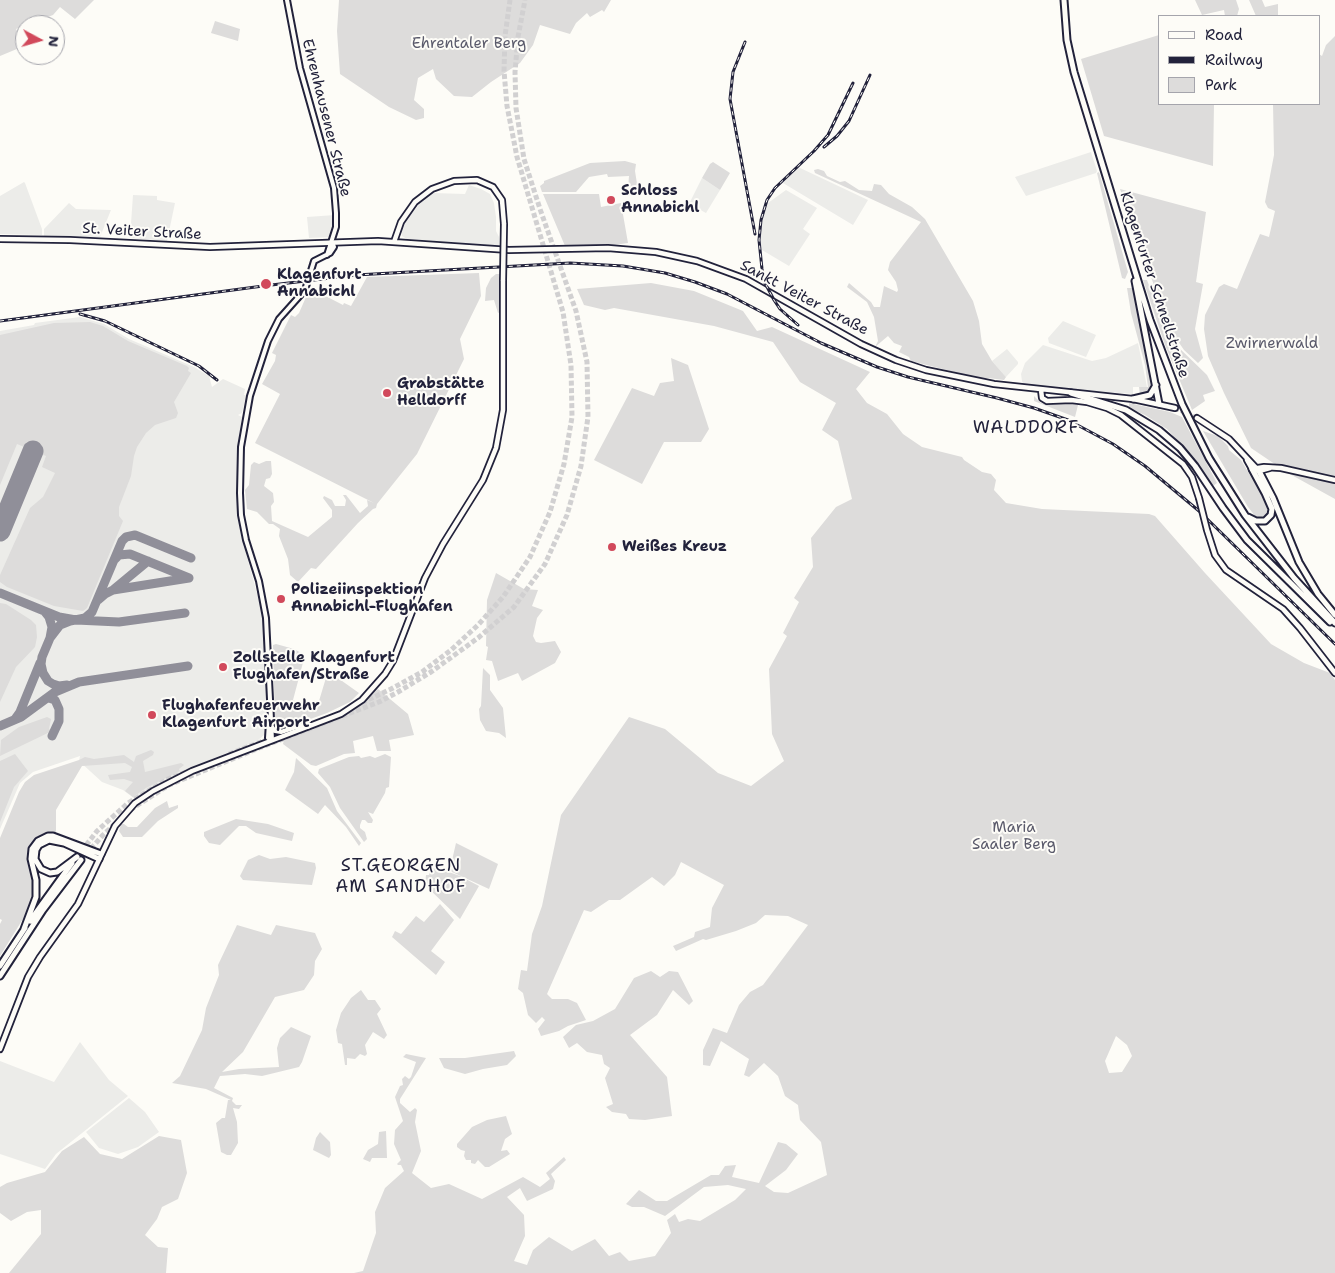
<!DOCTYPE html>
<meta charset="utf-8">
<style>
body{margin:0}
#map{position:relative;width:1335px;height:1273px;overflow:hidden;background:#fdfcf7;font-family:"Shantell Sans",sans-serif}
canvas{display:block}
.legend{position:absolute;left:1158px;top:15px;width:162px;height:90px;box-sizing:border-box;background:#fdfcf7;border:1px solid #a5a5ac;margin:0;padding:6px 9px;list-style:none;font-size:15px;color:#22223b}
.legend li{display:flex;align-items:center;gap:10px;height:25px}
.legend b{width:25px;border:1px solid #a5a5ac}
.north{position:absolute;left:15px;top:15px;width:50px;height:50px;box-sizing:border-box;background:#fdfcf7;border:1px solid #a5a5ac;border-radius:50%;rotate:96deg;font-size:14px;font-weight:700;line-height:20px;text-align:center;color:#22223b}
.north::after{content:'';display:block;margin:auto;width:18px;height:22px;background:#d1495b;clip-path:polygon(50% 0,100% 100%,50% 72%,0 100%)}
</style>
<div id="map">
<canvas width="1335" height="1273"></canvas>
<ul class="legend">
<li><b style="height:6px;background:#fdfcf7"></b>Road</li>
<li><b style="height:6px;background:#22223b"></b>Railway</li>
<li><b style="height:14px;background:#dddcdb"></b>Park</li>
</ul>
<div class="north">N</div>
</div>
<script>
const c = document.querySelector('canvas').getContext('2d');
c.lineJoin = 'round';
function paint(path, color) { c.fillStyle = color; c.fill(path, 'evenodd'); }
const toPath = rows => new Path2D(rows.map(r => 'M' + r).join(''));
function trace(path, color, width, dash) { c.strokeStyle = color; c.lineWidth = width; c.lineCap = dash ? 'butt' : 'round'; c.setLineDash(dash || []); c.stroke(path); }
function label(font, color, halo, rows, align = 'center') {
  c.font = font + ' "Shantell Sans",sans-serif'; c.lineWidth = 4; c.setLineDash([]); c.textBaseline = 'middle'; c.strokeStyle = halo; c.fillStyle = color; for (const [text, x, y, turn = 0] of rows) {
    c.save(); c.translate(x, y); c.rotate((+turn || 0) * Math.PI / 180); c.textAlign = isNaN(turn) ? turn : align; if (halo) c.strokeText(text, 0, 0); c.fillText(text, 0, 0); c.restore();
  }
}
paint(toPath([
 [1091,152,1097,171,1096,173,1026,196,1015,177],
 [798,167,868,200,853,225,783,183],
 [702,178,720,190,706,213,689,204],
 [24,182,25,183,42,229,42,235,0,234,0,196],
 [469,185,481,189,490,194,494,203,496,217,496,231,499,237,499,246,407,239,402,236,401,231,405,221,423,200,433,193,465,194],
 [786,190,817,208,803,229,810,234,789,266,762,250,760,240,762,220,768,203],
 [133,195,157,196,157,200,175,203,167,241,130,238],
 [69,203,76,209,111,210,100,237,44,236,44,229],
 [335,215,333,233,330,237,309,238,307,217],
 [80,317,104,324,129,339,194,367,209,376,212,387,223,379,245,389,244,395,246,395,242,413,238,415,242,417,238,444,238,512,241,535,261,608,265,633,266,654,266,724,264,735,257,741,195,766,147,790,135,799,123,790,102,782,79,761,80,756,33,772,20,783,0,829,0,331,34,325,35,323],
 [1063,321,1096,335,1086,357,1049,343,1048,338],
 [1138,343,1147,387,1133,387,1133,394,1067,389,1023,384,1022,381,1021,374,1025,363,1043,345,1092,361,1106,358],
 [1007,349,1018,362,1018,364,1006,377,992,361],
 [80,1042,109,1080,128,1096,56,1154,45,1169,0,1154,0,1061,54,1082],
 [129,1098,145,1112,159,1132,138,1147,118,1154,99,1148,86,1132]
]), '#ecece9');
paint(toPath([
 [0,0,94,0,75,19,60,7,53,15,16,29,24,46,0,56],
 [339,0,611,0,604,12,602,10,590,17,587,13,576,23,570,34,540,25,533,45,520,63,491,82,472,97,454,96,436,79,433,69,418,78,414,100,424,109,424,118,416,120,389,107,340,74,337,31],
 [1195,0,1236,0,1239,9,1237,16,1225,16,1224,10,1202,15],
 [1249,0,1262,0,1265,7,1278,4,1278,16,1256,16],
 [215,21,240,29,238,41,211,33],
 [1159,35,1159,104,1214,104,1213,166,1104,136,1081,59],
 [1335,36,1335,499,1288,473,1251,448,1224,393,1208,356,1204,329,1205,315,1219,287,1224,284,1237,289,1260,234,1269,237,1275,211,1268,208,1265,202,1274,155,1273,104,1319,104,1319,54,1322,56,1326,45],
 [625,161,636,164,635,171,638,190,634,196,628,189,629,176,608,177,607,174,589,177,576,192,542,192,540,186,544,183,544,181,590,163],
 [713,162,730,173,720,190,702,178,710,164],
 [818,169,824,171,827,176,840,182,845,181,859,190,872,191,874,184,881,185,889,194,912,207,925,219,973,301,979,321,982,344,992,361,1006,377,1004,380,988,378,982,379,911,361,909,357,899,352,902,346,894,343,888,336,875,347,878,341,874,317,867,302,847,287,849,283,871,302,874,307,880,307,884,286,897,292,898,290,896,282,888,270,890,262,921,222,815,173,814,170],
 [1099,172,1128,272,1125,279,1122,278,1097,173],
 [1120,189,1206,212,1196,282,1203,284,1195,329,1203,358,1198,363,1184,350,1169,328],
 [543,194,599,194,601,207,621,203,628,243,614,245,565,246],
 [479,273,481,296,460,339,464,359,417,454,377,504,376,508,373,509,358,523,316,569,311,568,298,582,290,575,288,559,279,536,280,529,273,524,269,524,257,512,247,509,245,490,249,485,251,465,254,462,259,464,266,461,271,461,272,474,270,478,266,479,264,486,273,493,274,502,271,506,272,521,308,537,332,517,332,510,323,498,324,496,332,500,335,506,345,506,346,500,343,495,346,495,360,513,368,506,367,500,374,503,255,443,280,394,262,384,275,361,276,355,272,353,291,315,295,317,299,313,310,288,343,305,344,303,351,306,367,277],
 [496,274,500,274,500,312,498,313,494,300,485,301,486,288,491,278],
 [1143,280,1147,280,1165,329,1173,342,1207,375,1215,391,1203,395,1205,401,1192,410,1165,345],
 [651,283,694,291,743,311,757,331,772,327,870,372,856,389,867,403,887,414,903,434,922,447,962,457,964,460,982,472,991,474,996,480,994,490,1006,503,1042,509,1149,514,1155,516,1205,573,1271,644,1304,663,1330,673,1335,680,1335,1273,354,1273,363,1271,376,1233,375,1212,385,1188,404,1171,401,1165,398,1165,397,1164,401,1160,394,1144,395,1130,403,1121,395,1097,400,1086,403,1085,402,1079,405,1076,409,1079,411,1077,416,1062,403,1057,406,1054,426,1058,400,1099,400,1103,410,1112,415,1108,417,1110,415,1122,421,1151,412,1173,431,1188,449,1184,482,1199,523,1177,540,1187,550,1179,546,1173,564,1157,566,1160,551,1174,555,1181,553,1189,527,1201,520,1188,507,1197,524,1215,525,1236,514,1261,527,1265,533,1250,549,1237,572,1251,595,1239,609,1256,620,1252,629,1261,655,1256,671,1233,667,1220,675,1214,679,1222,688,1219,700,1221,735,1200,746,1189,728,1185,704,1187,665,1216,644,1207,632,1207,626,1204,639,1190,656,1201,667,1201,711,1175,719,1175,725,1166,736,1165,732,1177,759,1183,778,1142,786,1144,798,1154,786,1170,765,1186,774,1192,788,1193,827,1175,821,1142,800,1120,798,1105,785,1096,778,1076,764,1063,749,1077,744,1075,749,1059,721,1041,710,1066,703,1065,703,1050,713,1028,727,1033,739,1005,750,992,763,985,808,925,788,916,765,915,756,923,736,931,706,940,703,939,676,951,673,946,694,937,695,932,710,927,712,908,724,885,681,862,675,875,664,886,652,877,620,900,609,900,591,912,584,910,547,994,552,999,568,999,577,1003,586,1020,568,1026,559,1031,541,1036,538,1029,545,1020,542,1017,536,1023,528,1015,523,993,518,989,521,970,527,971,532,934,542,906,561,815,629,717,665,729,718,773,751,786,784,761,772,734,769,669,787,636,783,633,799,602,794,598,813,567,811,538,836,507,852,499,838,441,822,430,836,403,800,382,773,342,714,326,614,308,605,310,584,305,577,289],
 [1116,1036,1127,1045,1132,1056,1122,1072,1109,1073,1105,1061],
 [1127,288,1132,288,1142,325,1152,381,1152,388,1143,394,1140,395,1139,387,1148,387,1145,365,1131,313],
 [90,322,103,326,128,341,187,366,189,368,188,371,191,373,174,402,178,413,176,418,155,425,146,433,137,447,134,456,131,476,119,507,119,516,123,521,87,608,83,611,54,606,7,587,0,582,0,575,30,508,43,497,55,473,42,467,46,456,17,444,0,485,0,335,54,323],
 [671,358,688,365,709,429,701,442,664,442,642,484,594,460,632,388,654,396,660,383,674,381],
 [1034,396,1041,403,1047,405,1068,403,1078,405,1075,417,1034,401],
 [1129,403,1170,412,1182,417,1217,483,1213,486,1198,463,1167,429,1145,415,1129,408],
 [1203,431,1218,436,1228,446,1229,450,1241,460,1267,504,1267,514,1260,518,1255,516,1248,507],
 [496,573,524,589,538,590,532,606,543,610,537,618,533,636,536,642,541,643,555,641,561,652,555,663,522,681,518,673,498,681,492,661,486,660,488,647,486,646,487,600],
 [0,603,6,604,31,620,36,625,37,637,35,647,16,667,0,702],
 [276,644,294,649,305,655,293,700,316,711,328,671,359,693,350,702,327,713,280,730,275,727,273,645],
 [483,668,490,675,490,690,503,708,506,738,499,733,486,731,480,720,479,709,481,706],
 [378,689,408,714,414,735,389,740,391,751,377,751,373,736,353,741,355,753,344,754,316,766,311,765,283,744,284,740,303,733,349,712,361,704],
 [47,717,51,719,49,729,52,731,0,756,1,740,19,727],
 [151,750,154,752,153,755,143,761,145,772,181,763,184,765,179,769,180,771,146,788,133,797,125,791,133,782,124,779,110,780,108,775,130,772,132,767,125,763,82,766,56,810,56,835,42,836,31,846,28,859,33,880,34,897,31,906,0,956,0,924,2,920,0,919,0,838,19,792,25,782,34,775,79,760,85,757,94,759,124,755,134,762,136,756],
 [15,754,28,771,14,787,0,822,0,761],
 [385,754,391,757,389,787,386,788,385,793,373,814,368,812,373,820,372,823,368,823,365,820,362,820,360,825,360,828,365,832,367,839,364,842,340,808,330,787,318,773,319,769,349,757,359,756,361,758,370,756,375,758],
 [296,758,327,788,337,811,361,843,359,846,346,827,325,805,318,814,285,790,294,772],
 [167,801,169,808,178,805,178,808,158,821,142,837,123,837,119,831,121,824,124,824,128,827,137,827,155,808],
 [236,819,268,824,294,833,292,841,256,833,246,826,239,826,220,845,209,843,204,836,204,832],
 [456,843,498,864,489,889,452,872,450,869],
 [259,855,270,859,286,857,315,863,316,868,312,885,243,880,240,876,248,860],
 [430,868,440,869,460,876,479,886,460,919,425,885,426,875,429,875],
 [440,904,454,920,431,951,445,962,436,975,392,937,395,931,401,934,416,916,424,922],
 [237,925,271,935,276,925,315,933,322,949,315,961,314,975,304,990,275,997,243,1052,222,1072,239,1069,279,1067,277,1048,280,1038,291,1027,311,1036,302,1062,299,1067,262,1076,245,1074,220,1076,214,1088,233,1098,232,1101,236,1105,242,1105,239,1109,233,1108,237,1122,238,1143,231,1155,227,1155,221,1152,216,1123,222,1118,225,1118,228,1100,231,1100,206,1089,172,1083,180,1076,202,1030,206,1008,219,975,218,965],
 [651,971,660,977,669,971,678,972,693,1001,689,1005,673,990,657,1015,630,1035,667,1077,672,1116,645,1120,629,1119,626,1114,612,1112,606,1107,613,1104,605,1078,610,1068,604,1064,602,1055,587,1052,577,1043,569,1048,563,1037,576,1025,593,1021,615,1009,634,978],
 [361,990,368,1000,375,1000,381,1009,377,1014,387,1035,384,1039,373,1032,365,1045,367,1054,365,1056,360,1054,355,1059,347,1058,347,1065,345,1065,342,1044,338,1043,336,1030,341,1013,351,998],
 [514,1051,516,1056,507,1065,483,1069,465,1074,444,1068,439,1058,465,1058],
 [506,1116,512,1134,505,1139,501,1151,507,1150,510,1154,489,1167,485,1167,478,1160,475,1164,471,1163,471,1160,466,1160,464,1156,465,1151,461,1150,457,1147,457,1144,472,1127,487,1120],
 [386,1131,387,1158,372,1158,370,1162,363,1159,368,1150,378,1144,379,1132],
 [320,1132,330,1142,331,1155,329,1158,313,1150,316,1138],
 [159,1136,181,1140,187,1173,178,1199,162,1207,157,1219,145,1235,158,1247,168,1248,166,1273,9,1273,41,1234,41,1210,27,1212,11,1221,0,1213,0,1187,7,1183,45,1172,62,1151,84,1137,100,1154,122,1159]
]), '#dddcdb');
trace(toPath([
 [114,560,119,555,130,554,189,578],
 [113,590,148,561],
 [0,593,59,617,76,620,119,622,185,613],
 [98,600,105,594,113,590,189,578],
 [45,612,49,617,52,627,50,638,42,657,41,664,43,673,48,681,53,684,59,686,67,685],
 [50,638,60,625,70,621,85,618,92,612,122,541,126,537,135,535,191,558],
 [45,699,49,698,55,700,59,709,59,721,52,736],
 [15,719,20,712,40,663],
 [0,726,21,717,55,692,79,682,188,666]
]), '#908f99', 9);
trace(toPath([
 [0,531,33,451]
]), '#908f99', 21);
trace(toPath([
 [1175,408,1197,418]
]), '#d1d0d1', 4.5, [4.5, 2]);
trace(toPath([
 [355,706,391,689,422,672,451,650,478,625,503,597,530,557,550,512,564,464,572,417,571,365,563,312,517,157,507,106,504,71,505,36,510,0],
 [229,754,298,728],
 [130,810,169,785,259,748,379,702,398,692,431,672,478,638,514,607,545,564,567,515,581,466,588,417,587,362,576,311,540,209,524,159,516,108,515,72,518,37,525,0],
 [77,857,97,831,128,803,168,779,189,771],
 [81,860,103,835,117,822]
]), '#d1d0d1', 5, [5, 2.5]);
const minor = toPath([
 [287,0,300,68,334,188,336,213,336,227,327,255],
 [269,722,268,738,272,740],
 [272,727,275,731,281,732,299,726,311,725],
 [272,740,266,618,259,581,246,540,241,515,240,493,241,447,250,396,268,341,279,319,305,290,314,261,330,253,334,247,332,242]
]);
const major = toPath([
 [0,239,70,240,210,247,378,241,509,250,608,248,656,252,697,261,746,279,861,344,896,360,926,370,994,384,1133,399,1175,408],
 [394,242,401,222,415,202,432,189,454,181,477,180,493,187,502,200,504,224],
 [1041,390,1042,398,1047,401,1071,400,1087,402,1107,408,1121,415,1183,464,1192,477,1199,498],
 [1197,418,1229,439,1258,470],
 [1247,460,1252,469,1259,471,1270,468],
 [1252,469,1264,467,1281,468,1335,480],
 [1207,530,1215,555,1226,570,1283,609,1300,628,1335,673],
 [0,1049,28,977,40,957,78,904,115,826,135,803,153,791,192,771,341,714,362,700,385,674,393,661,425,578,443,544,483,480,496,448,503,410,503,280]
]);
const highway = toPath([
 [1064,0,1067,40,1074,72,1150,320,1182,404,1209,458,1245,515,1294,578,1335,623],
 [1135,281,1159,404],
 [1071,393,1126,410,1159,430,1180,448,1195,466,1223,508,1247,540,1330,622],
 [1133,399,1150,395,1156,385],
 [1259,471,1273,498,1299,562,1318,594,1335,615],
 [1248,517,1256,521,1265,521,1271,515,1272,509,1265,493,1252,469],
 [77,857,57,872,50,873,41,869,35,859,36,850,39,845,49,840,64,843,99,859],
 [30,921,72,863],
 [24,929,36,897,36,880,31,859,32,849,38,841,48,836,53,836,101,854],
 [0,966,25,928],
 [0,976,43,910,81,860]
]);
trace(minor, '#22223b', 8);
trace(major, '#22223b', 8);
trace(highway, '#22223b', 9);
trace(minor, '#fdfcf7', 4);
trace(major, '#fdfcf7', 4.5);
trace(highway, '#fdfcf7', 5);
const rail = toPath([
 [745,42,733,72,730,99,755,234],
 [824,147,837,136,849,121,870,75],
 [80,314,105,321,199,366,217,380],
 [0,321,263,286,356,275,570,263,623,266,665,273,695,282,727,294,821,343,877,367,908,377,997,398,1034,408,1068,420,1113,444,1145,466,1199,511,1335,644],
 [798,325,780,309,774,300,765,283,762,269,759,240,761,220,767,200,775,188,814,151,828,135,853,83]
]);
trace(rail, '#22223b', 3);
trace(rail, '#fdfcf7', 1, [4]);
const majorBridge = toPath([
 [503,280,504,224],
 [1199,498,1207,530]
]);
trace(majorBridge, '#22223b', 8, []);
trace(majorBridge, '#fdfcf7', 4.5);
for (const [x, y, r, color] of [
 [611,200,5,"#d1495b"],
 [266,284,6,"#d1495b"],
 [387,393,5,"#d1495b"],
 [612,547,5,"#d1495b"],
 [281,599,5,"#d1495b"],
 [223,667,5,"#d1495b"],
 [152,715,5,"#d1495b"]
]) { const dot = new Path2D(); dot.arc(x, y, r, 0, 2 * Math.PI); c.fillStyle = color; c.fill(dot); trace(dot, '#fdfcf7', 2); }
label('15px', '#5a5a6b', '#fdfcf7', [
 ["Ehrentaler Berg",469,44],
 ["Zwirnerwald",1272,344],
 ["Maria",1014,828],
 ["Saaler Berg",1014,845]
]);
label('15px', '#22223b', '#fdfcf7', [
 ["Ehrenhausener Straße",326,118,76],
 ["St. Veiter Straße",142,232,3],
 ["Klagenfurter Schnellstraße",1154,285,72],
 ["Sankt Veiter Straße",804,298,28]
]);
label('bold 15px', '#22223b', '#fdfcf7', [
 ["Schloss",621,191],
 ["Annabichl",621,208],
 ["Klagenfurt",277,275],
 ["Annabichl",277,292],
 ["Grabstätte",397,384],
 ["Helldorff",397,401],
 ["Weißes Kreuz",622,547],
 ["Polizeiinspektion",291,590],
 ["Annabichl-Flughafen",291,607],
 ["Zollstelle Klagenfurt",233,658],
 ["Flughafen/Straße",233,675],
 ["Flughafenfeuerwehr",162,706],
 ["Klagenfurt Airport",162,723]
], 'left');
c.letterSpacing = '1px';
label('18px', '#22223b', '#fdfcf7', [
 ["WALDDORF",1026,428],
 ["ST.GEORGEN",401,866],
 ["AM SANDHOF",401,887]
]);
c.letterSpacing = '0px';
</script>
